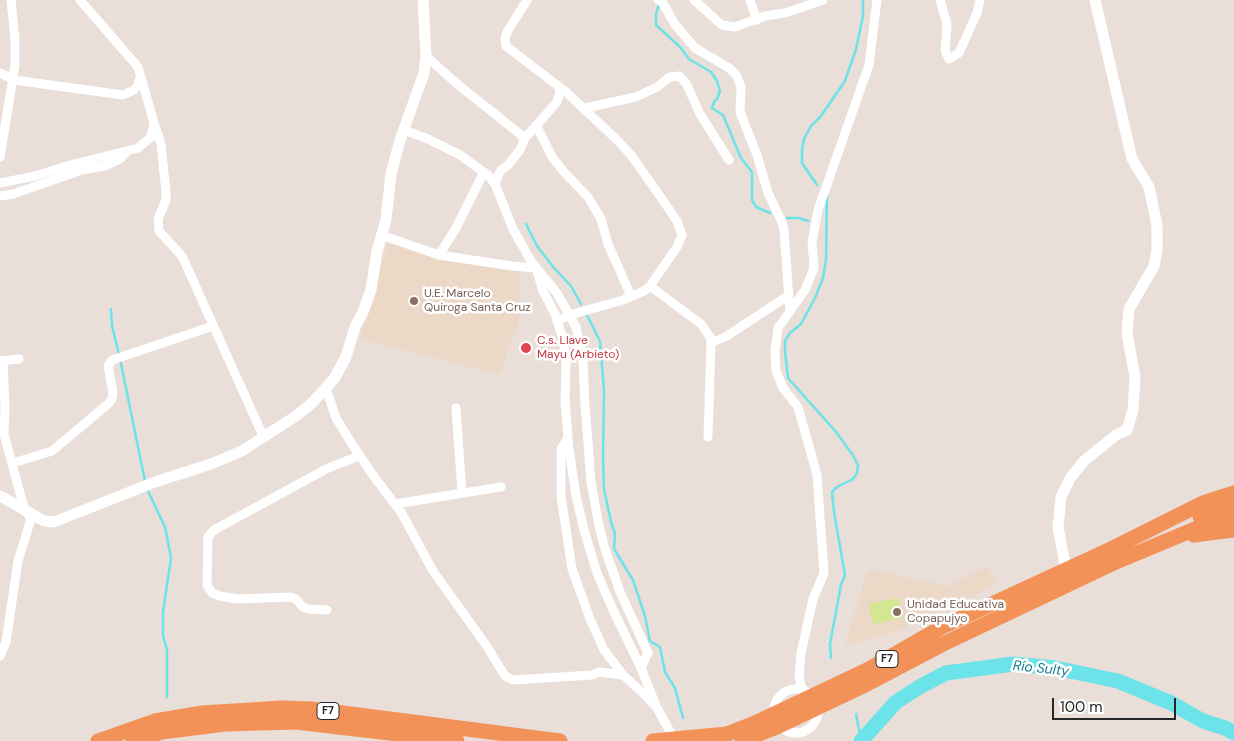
<!DOCTYPE html>
<meta charset="utf-8">
<style>
body{margin:0}
#map{position:relative;width:1234px;height:741px;overflow:hidden;background:#e9ded8;font-family:"DM Sans",sans-serif}
canvas{display:block}
.scale{position:absolute;left:1052px;top:698px;width:124px;height:22px;box-sizing:border-box;border:2px solid #262626;border-top:0;padding-left:6px;font-size:15px;line-height:18px;white-space:nowrap;color:#262626;-webkit-text-stroke:4px #fff;paint-order:stroke}
</style>
<div id="map">
<canvas width="1234" height="741"></canvas>
<div class="scale">100 m</div>
</div>
<script>
const c = document.querySelector('canvas').getContext('2d');
c.lineJoin = 'round';
function paint(path, color) { c.fillStyle = color; c.fill(path, 'evenodd'); }
const toPath = rows => new Path2D(rows.map(r => 'M' + r).join(''));
function trace(path, color, width, dash) { c.strokeStyle = color; c.lineWidth = width; c.lineCap = dash ? 'butt' : 'round'; c.setLineDash(dash || []); c.stroke(path); }
function label(font, color, halo, rows, align = 'center') {
  c.font = font + ' "DM Sans",sans-serif'; c.lineWidth = 5; c.setLineDash([]); c.textBaseline = 'middle'; c.strokeStyle = halo; c.fillStyle = color; for (const [text, x, y, turn = 0] of rows) {
    c.save(); c.translate(x, y); c.rotate((+turn || 0) * Math.PI / 180); c.textAlign = isNaN(turn) ? turn : align; if (halo) c.strokeText(text, 0, 0); c.fillText(text, 0, 0); c.restore();
  }
}
paint(toPath([
 [388,243,521,271,518,323,499,375,360,339],
 [988,566,996,583,981,592,896,632,845,645,868,569,948,586]
]), '#ebd8c7');
paint(toPath([
 [898,598,903,618,873,624,869,604]
]), '#d3e691');
trace(toPath([
 [659,4,656,14,656,25,680,47,689,59,711,72,717,81,720,91,717,99,714,102,712,108,723,115,741,158,752,172,752,200,756,207,770,213],
 [817,185,802,163,802,149,804,139,811,126,821,116,845,81,856,49,863,16,863,0],
 [827,194,826,260,823,278,815,298,801,324,790,333,785,341,785,351,788,378,837,433,852,454,858,465,857,473,853,479,837,487,832,492,834,512,845,575,841,585,830,644,831,658],
 [787,218,799,218,808,221],
 [526,224,537,246,554,268,571,286,581,304],
 [111,309,112,326,119,354],
 [587,315,600,341,604,390,603,458,604,489,611,522,615,534,614,549,633,580,645,616,650,641,660,647,665,672,675,688,683,718],
 [120,359,145,481],
 [147,489,165,527,171,558,163,612,163,636,167,650,167,697],
 [856,714,861,740]
]), '#6ce2e9', 2.5);
trace(toPath([
 [861,741,896,702,921,686,946,673,1013,664,1055,668,1118,681,1171,703,1203,721,1225,728,1234,733]
]), '#6ce2e9', 15);
trace(toPath([
 [527,0,507,32,505,38,506,46,566,92,616,139,631,155,655,189,677,221,682,235,677,247,650,286,644,291,623,300,570,315,557,321],
 [658,0,663,3,674,23,695,48,729,68,737,76,741,87,740,112,757,155,768,193,782,222,784,231,790,312],
 [694,0,722,25,735,27,765,16,785,13,823,0],
 [750,0,757,20],
 [940,0,947,24,945,51,949,59,959,53,977,13,980,0],
 [426,56,456,83,525,138],
 [0,73,14,80,123,95,134,90,138,85,140,77],
 [585,108,636,97,657,87,670,77,679,76,686,83,700,114,729,160],
 [154,123,161,144,166,192,166,200,158,219,159,231,182,256,264,438],
 [536,125,552,157,564,172,588,197,601,219,608,244,631,296],
 [404,130,428,139,460,155,489,176,495,184,513,229,532,263,557,293,576,327,583,359,585,405,591,482,598,521,604,546,620,592,648,653,641,668],
 [0,157,15,65,15,39,11,0],
 [0,183,35,176,70,165,138,148,151,137,154,123,138,67,80,0],
 [495,184,500,171,508,165,520,150,525,138,557,102,560,92,558,86],
 [0,196,13,194,82,170,105,166,120,159,127,151],
 [381,235,439,255,512,266,536,268,543,291,555,314,563,339,566,362,565,400,569,449,576,496,584,530,597,573,614,612,641,668,657,708],
 [439,255,456,228,484,172],
 [650,286,701,324,710,337,711,343,708,437],
 [711,343,727,336,789,295],
 [0,361,19,359],
 [326,388,336,418,352,444,375,478,401,512,433,571,486,645,505,676,513,680,592,675,599,672,623,675],
 [456,408,462,493],
 [568,438,561,449,561,496,572,569,590,619,604,650,623,675,645,695,657,708,674,739],
 [13,463,52,451,108,404,112,399,113,393,108,366,112,360,213,326],
 [395,504,501,487],
 [327,610,309,609,303,607,296,599,291,597,237,599,220,596,212,593,207,585,208,537,214,530,328,468,359,456],
 [0,656,6,642,18,561,31,519,24,508,4,434,5,406,3,360],
 '774 711a22 22 0 1 1 44 0a22 22 0 1 1-44 0Z',
 [802,690,799,676,801,653,813,599,824,573,817,475,798,407,783,388,776,371,775,351,778,328,805,290,814,268,812,242,818,210,869,65,877,0]
]), '#fff', 9);
trace(toPath([
 [0,496,44,521,54,522,155,482,211,464,242,451,296,416,312,403,334,379,346,357,355,327,363,312,371,290,377,251,386,220,391,174,400,140,424,73,426,56,423,0],
 [1066,570,1058,527,1061,497,1071,477,1084,461,1116,435,1127,430,1133,410,1135,377,1127,333,1129,309,1154,266,1157,250,1157,225,1149,187,1132,159,1095,0]
]), '#fff', 11);
trace(toPath([
 [1200,517,1205,514,1234,505],
 [1194,535,1234,530],
 [98,741,155,721,202,713,282,708,312,709,560,741],
 [133,741,162,732,225,724,296,722,457,741],
 [653,741,727,734,755,723,869,669,942,627,1113,548,1203,503,1234,493],
 [742,741,779,726,863,686,943,644,1118,561,1212,522,1234,517]
]), '#f29258', 15);
for (const [x, y, r, color] of [
 [414,301,5,"#8d6e63"],
 [526,348,6,"#e0444e"],
 [897,612,5,"#8d6e63"]
]) { const dot = new Path2D(); dot.arc(x, y, r, 0, 2 * Math.PI); c.fillStyle = color; c.fill(dot); trace(dot, '#fff', 2); }
for (const [x, y, w] of [
 [887,659,22],
 [328,711,22]
]) { const box = new Path2D(); box.roundRect(x - w / 2, y - 8.5, w, 17, 4); c.fillStyle = '#fff'; c.fill(box); trace(box, '#262626', 1); }
label('bold 11px', '#262626', null, [
 ["F7",887,659],
 ["F7",328,711]
]);
label('12px', '#785e54', '#fff', [
 ["U.E. Marcelo",424,294],
 ["Quiroga Santa Cruz",424,308],
 ["Unidad Educativa",907,605],
 ["Copapujyo",907,619]
], 'left');
label('12px', '#be3a42', '#fff', [
 ["C.s. Llave",537,341],
 ["Mayu (Arbieto)",537,355]
], 'left');
label('italic 14px', '#117e90', '#fff', [
 ["Río Sulty",1041,669,6]
]);
</script>
